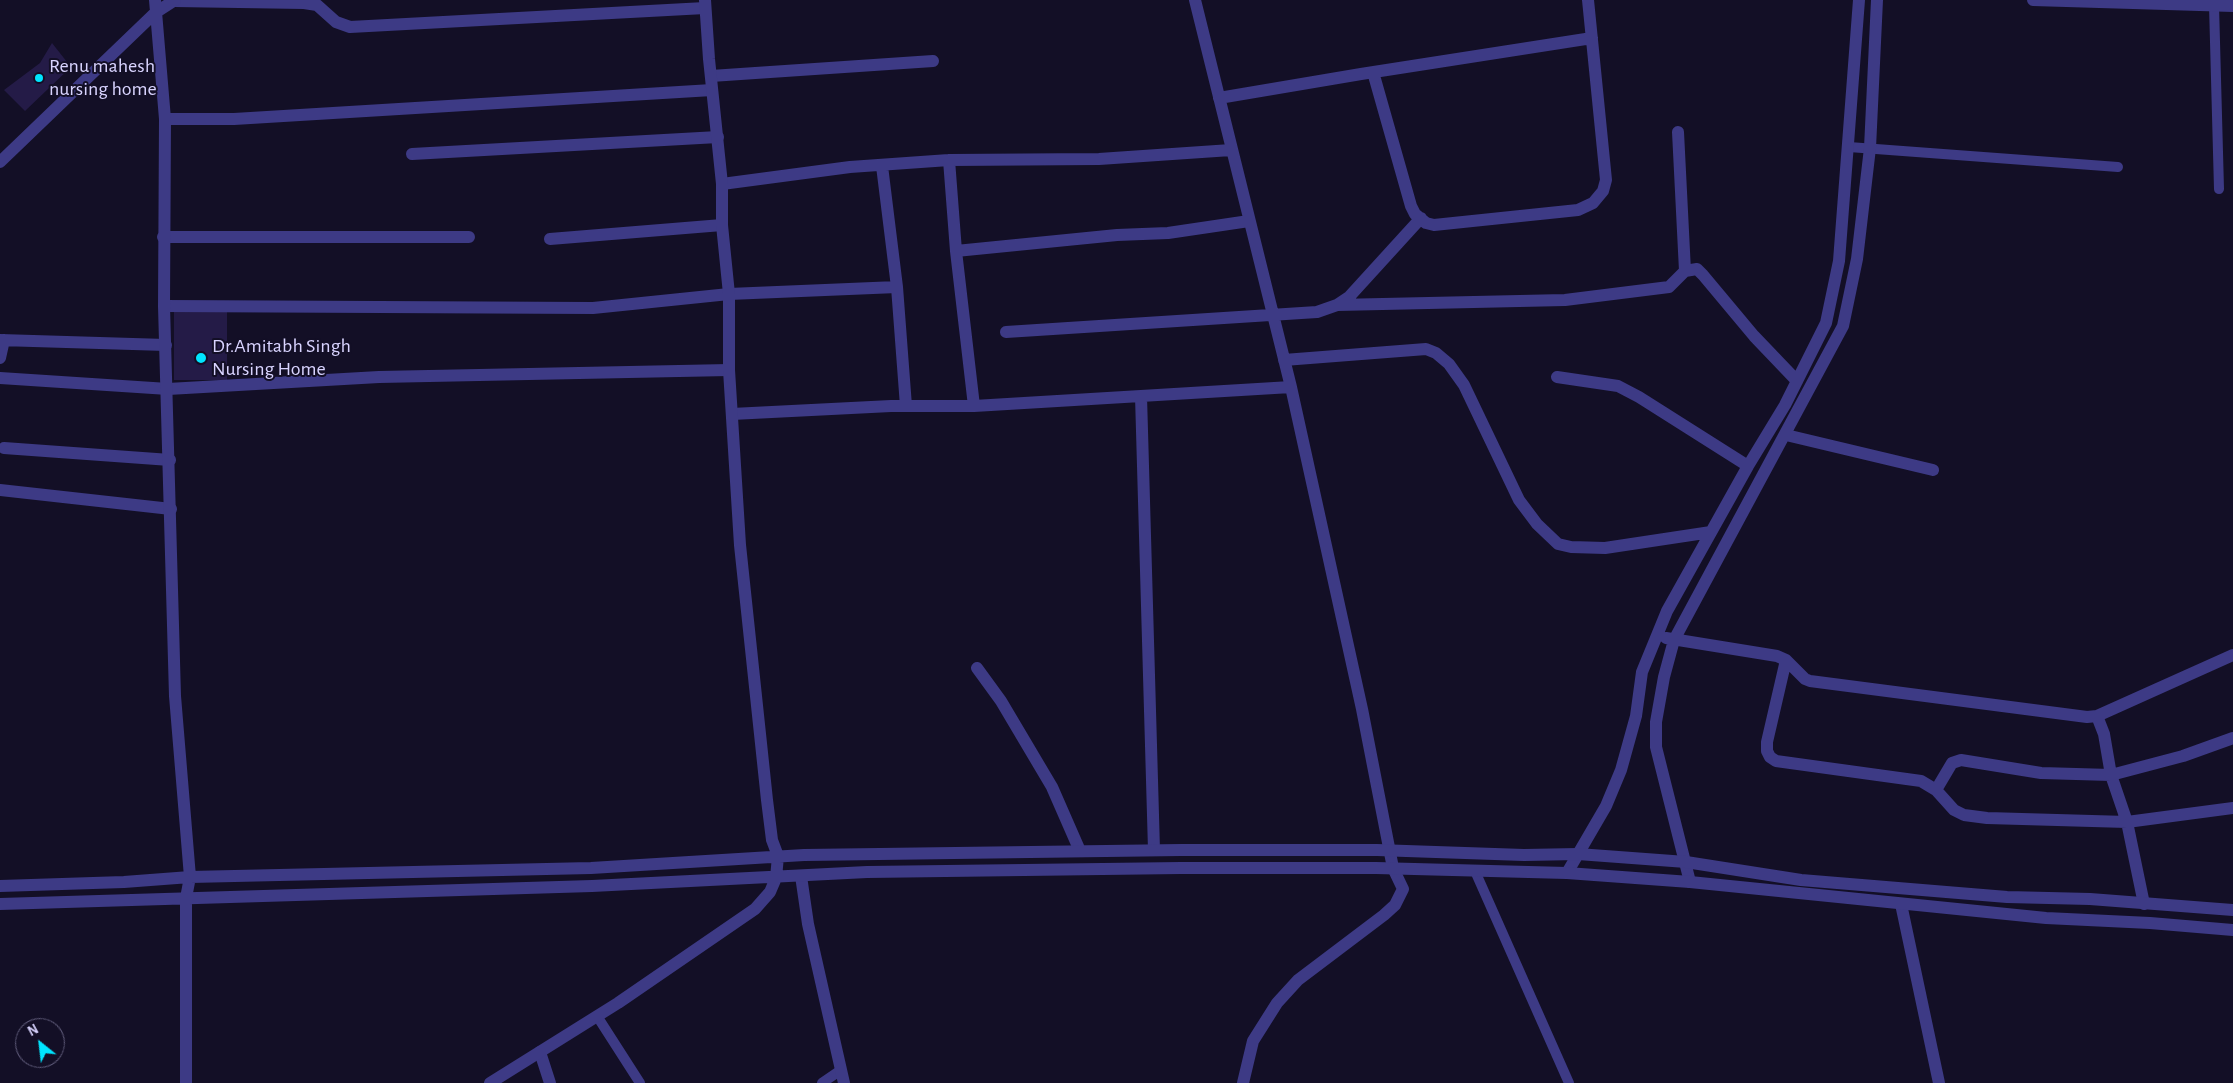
<!DOCTYPE html>
<style>
body{margin:0}
#map{position:relative;width:2233px;height:1083px;overflow:hidden;background:#130f26;font-family:"Alegreya Sans",sans-serif}
canvas{display:block}
.north{position:absolute;left:15px;top:1018px;width:50px;height:50px;box-sizing:border-box;background:#130f26;border:1px solid #625e7d;border-radius:50%;rotate:331deg;font-size:14px;font-weight:700;line-height:20px;text-align:center;color:#d9d4ff}
.north::after{content:'';display:block;margin:auto;width:18px;height:22px;background:#00e5ff;clip-path:polygon(50% 0,100% 100%,50% 72%,0 100%)}
</style>
<div id="map">
<canvas width="2233" height="1083"></canvas>
<div class="north">N</div>
</div>
<script>
const c = document.querySelector('canvas').getContext('2d');
c.lineJoin = 'round';
function paint(path, color) { c.fillStyle = color; c.fill(path, 'evenodd'); }
const toPath = rows => new Path2D(rows.map(r => 'M' + r).join(''));
function trace(path, color, width, dash) { c.strokeStyle = color; c.lineWidth = width; c.lineCap = dash ? 'butt' : 'round'; c.setLineDash(dash || []); c.stroke(path); }
function label(font, color, halo, rows, align = 'center') {
  c.font = font + ' "Alegreya Sans",sans-serif'; c.lineWidth = 4; c.setLineDash([]); c.textBaseline = 'middle'; c.strokeStyle = halo; c.fillStyle = color; for (const [text, x, y, turn = 0] of rows) {
    c.save(); c.translate(x, y); c.rotate((+turn || 0) * Math.PI / 180); c.textAlign = isNaN(turn) ? turn : align; if (halo) c.strokeText(text, 0, 0); c.fillText(text, 0, 0); c.restore();
  }
}
paint(toPath([
 [52,43,71,67,25,111,4,90,40,63],
 [174,312,227,312,227,380,174,380]
]), '#241b47');
trace(toPath([
 [2214,5,2219,189],
 [1849,147,2118,167],
 [1475,871,1569,1083],
 [597,1016,640,1083],
 [822,1083,841,1070]
]), '#3d3a85', 10);
trace(toPath([
 [1195,0,1291,387,1362,709,1393,868,1403,889,1395,905,1384,915,1298,980,1277,1003,1253,1041,1243,1083],
 [2033,0,2233,6],
 [174,1,304,3,317,5,336,22,350,27,705,8],
 [1373,72,1411,206,1415,214,1426,223,1434,225,1578,210,1593,203,1603,191,1606,180,1588,0],
 [711,76,933,61],
 [1219,98,1361,74,1592,38],
 [165,119,234,119,712,90],
 [1678,132,1685,271],
 [412,154,718,137],
 [949,160,956,251,974,406],
 [882,166,897,287,906,406],
 [722,184,850,167,949,160,1099,159,1231,150],
 [163,237,469,237],
 [550,239,722,225],
 [956,251,1117,235,1168,233,1249,221],
 [1337,305,1565,300,1669,287,1685,271,1697,269,1703,275,1754,336,1797,381],
 [164,306,593,308,729,294,897,287],
 [1006,332,1317,312,1337,305,1349,297,1421,218],
 [0,340,166,345],
 [0,358,4,340],
 [1284,360,1426,349,1436,353,1449,364,1464,385,1519,500,1537,524,1558,544,1571,547,1605,548,1711,532],
 [1557,377,1618,386,1639,397,1748,466],
 [0,378,168,389,379,377,729,370],
 [1141,396,1154,850],
 [732,414,891,406,974,406,1291,387],
 [1786,435,1933,470],
 [4,448,170,460],
 [0,490,171,509],
 [1666,638,1777,656,1786,660,1805,679,1810,681,2087,717,2097,716,2233,655],
 [1786,660,1767,742,1767,751,1770,757,1776,761,1921,781,1936,790,1954,810,1964,815,1987,818,2127,822,2233,808],
 [977,668,1001,701,1052,787,1080,851],
 [2097,716,2104,734,2111,775,2127,822,2144,904],
 [1936,790,1952,763,1961,760,2041,773,2111,775,2183,756,2233,738],
 [1567,873,1606,806,1621,770,1636,716,1642,672,1667,611,1748,466,1785,405,1826,323,1839,261,1859,0],
 [801,876,808,924,844,1083],
 [1690,882,1656,747,1656,722,1664,677,1674,640,1843,326,1857,259,1870,148,1877,0],
 [1901,904,1939,1083],
 [540,1052,550,1083]
]), '#3d3a85', 12);
trace(toPath([
 [155,0,165,119,164,306,175,696,190,877,186,898,186,1083],
 [0,162,155,13,175,0],
 [0,886,124,882,190,877,591,868,804,855,1181,850,1377,850,1524,855,1578,854,1686,862,1801,880,2007,897,2090,899,2233,910],
 [0,904,592,886,867,872,1181,868,1376,868,1567,873,1690,882,2046,918,2150,923,2233,930],
 [490,1083,618,1003,755,909,770,892,776,878,778,856,772,840,767,800,740,545,729,370,729,294,722,225,722,184,709,59,705,0]
]), '#3d3a85', 12);
for (const [x, y, r, color] of [
 [39,78,5,"#00e5ff"],
 [201,358,6,"#00e5ff"]
]) { const dot = new Path2D(); dot.arc(x, y, r, 0, 2 * Math.PI); c.fillStyle = color; c.fill(dot); trace(dot, '#130f26', 2); }
label('20px', '#d9d4ff', '#130f26', [
 ["Renu mahesh",49,66],
 ["nursing home",49,89],
 ["Dr.Amitabh Singh",212,346],
 ["Nursing Home",212,369]
], 'left');
</script>
